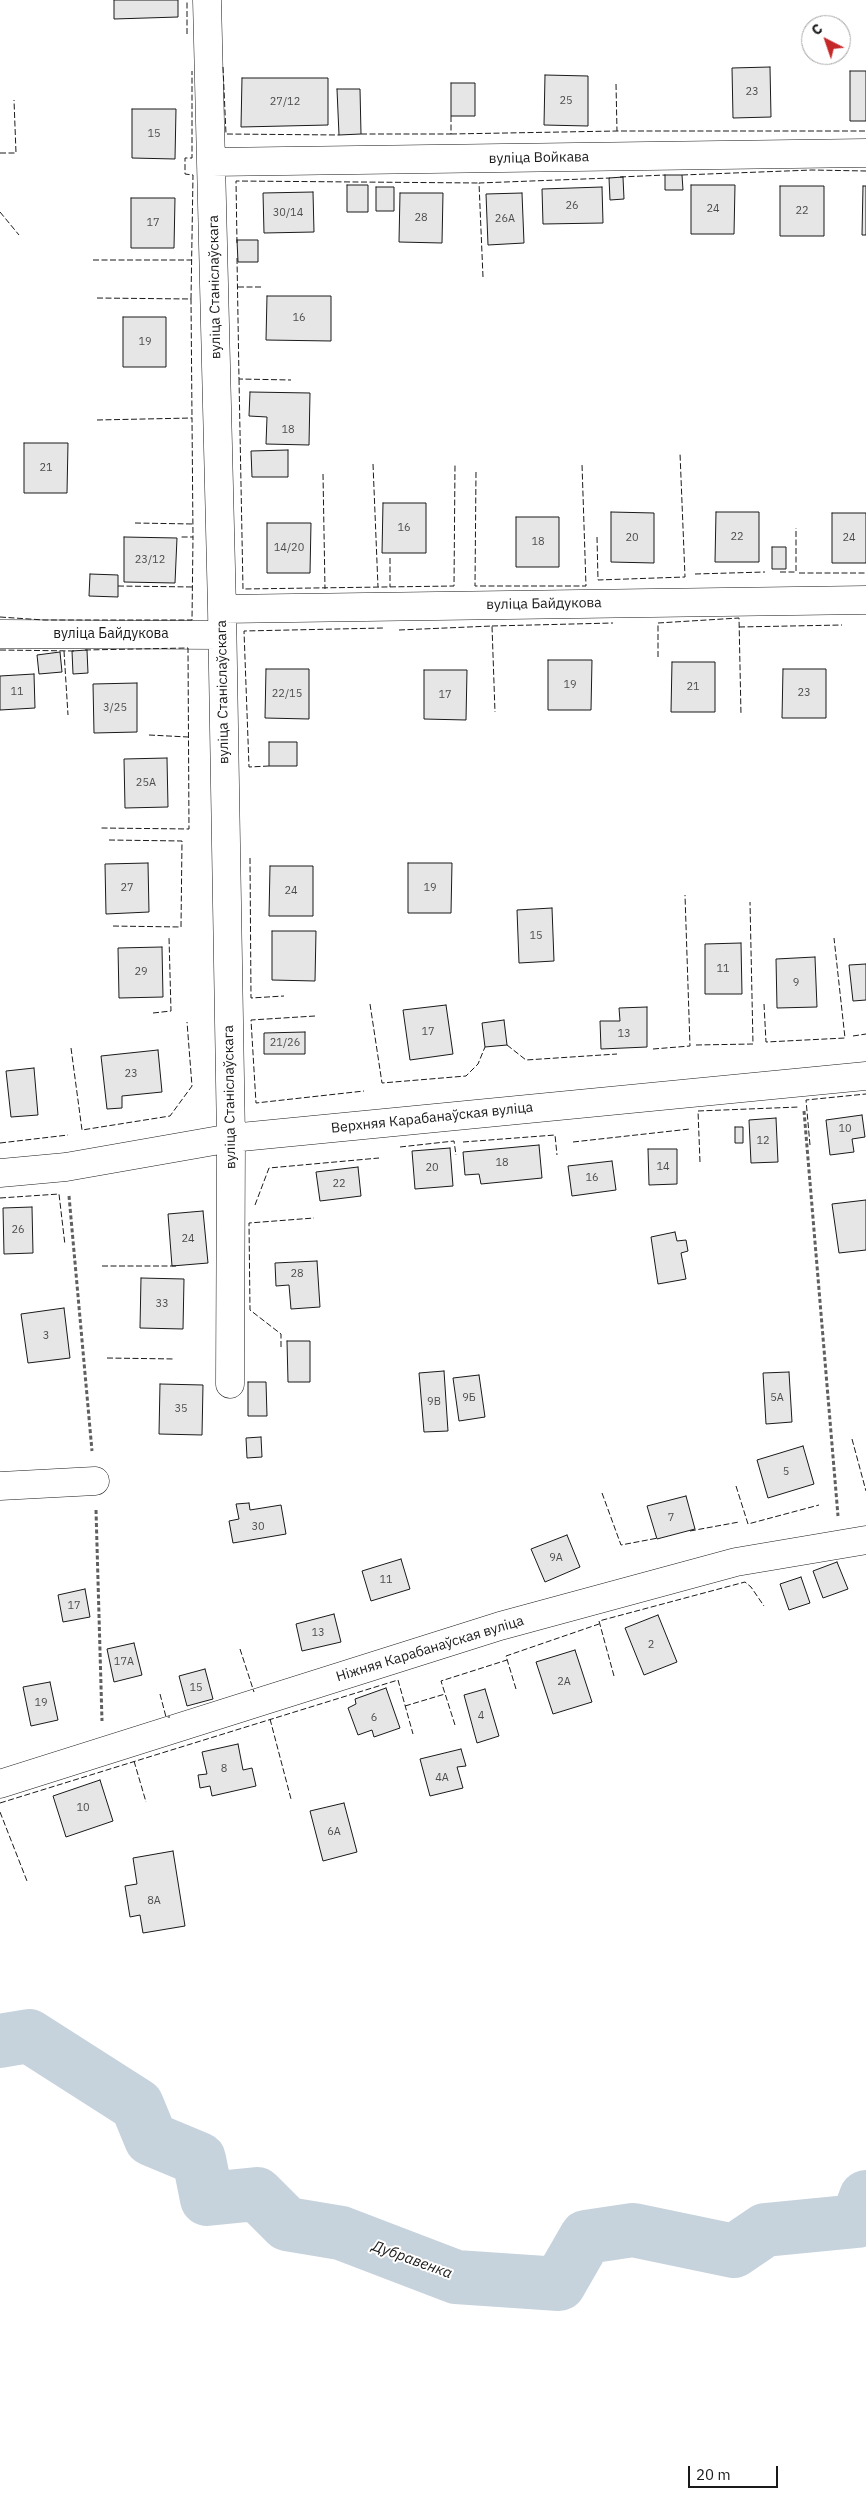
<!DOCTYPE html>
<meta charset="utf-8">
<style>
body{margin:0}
#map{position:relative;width:866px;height:2504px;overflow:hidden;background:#fff;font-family:"IBM Plex Sans",sans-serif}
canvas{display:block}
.north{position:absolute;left:801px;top:15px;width:50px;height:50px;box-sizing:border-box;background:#fff;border:1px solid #a3a3a3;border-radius:50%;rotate:319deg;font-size:14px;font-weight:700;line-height:20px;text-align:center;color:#1a1a1a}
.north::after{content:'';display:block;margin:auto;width:18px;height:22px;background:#c62828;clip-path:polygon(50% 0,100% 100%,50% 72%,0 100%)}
.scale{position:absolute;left:688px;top:2466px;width:90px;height:22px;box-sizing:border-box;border:2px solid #1a1a1a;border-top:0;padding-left:6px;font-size:15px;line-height:18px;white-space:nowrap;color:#1a1a1a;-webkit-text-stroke:4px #fff;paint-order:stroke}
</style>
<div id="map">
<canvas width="866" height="2504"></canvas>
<div class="north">С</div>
<div class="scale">20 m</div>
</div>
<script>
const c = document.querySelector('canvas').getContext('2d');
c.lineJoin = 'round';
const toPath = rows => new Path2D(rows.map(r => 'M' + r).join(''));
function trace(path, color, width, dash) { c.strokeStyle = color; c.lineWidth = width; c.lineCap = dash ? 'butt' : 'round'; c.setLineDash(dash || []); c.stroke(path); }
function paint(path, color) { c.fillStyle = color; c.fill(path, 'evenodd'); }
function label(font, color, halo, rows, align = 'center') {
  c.font = font + ' "IBM Plex Sans",sans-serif'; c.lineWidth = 4; c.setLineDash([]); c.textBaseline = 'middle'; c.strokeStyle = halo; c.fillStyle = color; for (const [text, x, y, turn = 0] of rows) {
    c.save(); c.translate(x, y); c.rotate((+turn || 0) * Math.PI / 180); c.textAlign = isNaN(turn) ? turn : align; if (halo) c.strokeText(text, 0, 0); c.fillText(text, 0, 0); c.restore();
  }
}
trace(toPath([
 [0,2041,29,2036,137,2105,151,2139,199,2159,207,2199,257,2194,287,2224,341,2233,456,2277,559,2284,586,2237,633,2230,734,2251,765,2230,857,2221,866,2197]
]), '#c6d2dc', 54);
const building = toPath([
 [114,0,178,0,178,17,114,19,114,0],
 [770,67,771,117,733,118,732,68,770,67],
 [850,71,866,71,866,121,850,121,850,71],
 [545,75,588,76,588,126,544,125,545,75],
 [242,78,328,78,328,125,241,127,242,78],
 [451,83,475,83,475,116,451,116,451,83],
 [337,89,360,89,361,134,339,135,337,89],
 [132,109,176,109,175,159,132,158,132,109],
 [665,175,682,175,683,190,665,190,665,175],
 [623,177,624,199,610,200,609,178,623,177],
 [347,185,368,185,368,212,347,212,347,185],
 [691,185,735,185,734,234,691,234,691,185],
 [780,186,824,186,824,236,780,236,780,186],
 [863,186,866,186,866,235,862,235,863,186],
 [376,187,394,187,394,211,376,211,376,187],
 [602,187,603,223,543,224,542,189,602,187],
 [313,192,314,232,264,233,263,193,313,192],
 [400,193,443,193,442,243,399,242,400,193],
 [522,193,524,243,488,245,486,194,522,193],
 [131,198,175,198,174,248,131,248,131,198],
 [237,240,258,240,258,262,238,262,237,240],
 [267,296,331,296,331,341,266,340,267,296],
 [123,317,166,317,166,367,123,367,123,317],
 [250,392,310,393,309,445,266,444,267,417,249,416,250,392],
 [24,443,68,443,67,493,24,493,24,443],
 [288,450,288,477,252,477,251,451,288,450],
 [383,503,426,503,426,553,382,553,383,503],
 [611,512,654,513,654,563,611,562,611,512],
 [716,512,759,512,759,562,715,562,716,512],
 [832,513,866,513,866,563,832,563,832,513],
 [516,517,559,517,559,567,516,567,516,517],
 [267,523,311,523,310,573,267,573,267,523],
 [124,537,177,538,175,583,124,582,124,537],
 [772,547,786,547,786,569,772,569,772,547],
 [90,574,118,575,118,597,89,596,90,574],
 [87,650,88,673,73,674,72,651,87,650],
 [60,652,62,672,39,674,37,655,60,652],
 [548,660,592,660,591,710,548,710,548,660],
 [672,662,715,662,715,712,671,712,672,662],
 [266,669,309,669,309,719,265,718,266,669],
 [783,669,826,669,826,718,782,718,783,669],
 [424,670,467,670,466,720,424,719,424,670],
 [34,674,35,708,0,710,0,676,34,674],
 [137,683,137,732,94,733,93,684,137,683],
 [269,742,297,742,297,766,269,766,269,742],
 [167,758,168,807,125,808,124,759,167,758],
 [148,863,149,912,106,914,105,864,148,863],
 [408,863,452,863,451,913,408,913,408,863],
 [270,866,313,866,313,916,269,916,270,866],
 [552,908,554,961,519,963,517,910,552,908],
 [272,931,316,931,315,981,272,980,272,931],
 [741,943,742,994,705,994,705,944,741,943],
 [162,947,163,997,119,998,118,948,162,947],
 [815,957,817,1007,777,1008,776,959,815,957],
 [866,964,866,1000,853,1001,849,965,866,964],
 [446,1005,453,1054,410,1060,403,1010,446,1005],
 [647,1007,647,1047,601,1049,600,1021,620,1021,619,1008,647,1007],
 [504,1020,507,1045,485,1047,482,1023,504,1020],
 [305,1032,305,1054,264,1054,264,1033,305,1032],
 [158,1050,162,1092,122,1096,122,1108,107,1109,101,1056,158,1050],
 [34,1068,38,1115,11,1117,6,1071,34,1068],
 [862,1115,865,1137,852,1139,854,1152,830,1155,826,1120,862,1115],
 [776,1118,778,1162,751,1163,749,1120,776,1118],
 [735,1127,743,1127,743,1143,735,1143,735,1127],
 [539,1145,542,1178,481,1184,479,1174,465,1175,463,1152,539,1145],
 [450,1148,453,1186,415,1189,412,1151,450,1148],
 [648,1149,677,1149,677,1184,649,1185,648,1149],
 [612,1161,616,1190,572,1196,568,1166,612,1161],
 [358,1167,361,1196,320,1201,316,1172,358,1167],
 [866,1200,866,1250,839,1253,832,1204,866,1200],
 [32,1207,33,1253,4,1254,3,1208,32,1207],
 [203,1211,208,1263,172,1266,168,1214,203,1211],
 [675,1232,677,1241,686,1240,688,1251,681,1253,686,1279,658,1284,651,1237,675,1232],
 [317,1261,320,1307,291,1309,289,1285,276,1286,275,1263,317,1261],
 [141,1278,184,1279,183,1329,140,1328,141,1278],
 [64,1308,70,1358,28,1363,21,1314,64,1308],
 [287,1341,310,1341,310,1382,288,1382,287,1341],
 [444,1371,448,1431,424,1432,419,1373,444,1371],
 [789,1372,792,1422,766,1424,763,1373,789,1372],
 [479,1375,485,1417,459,1421,453,1378,479,1375],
 [248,1382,266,1382,267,1416,248,1416,248,1382],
 [160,1384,203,1385,202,1435,159,1434,160,1384],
 [261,1437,262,1457,247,1458,246,1438,261,1437],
 [803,1446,814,1484,768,1498,757,1460,803,1446],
 [686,1496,695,1529,657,1539,647,1506,686,1496],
 [249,1503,250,1510,281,1505,286,1534,233,1543,229,1521,239,1519,236,1504,249,1503],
 [567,1535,580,1567,545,1582,531,1549,567,1535],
 [401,1559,410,1589,371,1601,362,1571,401,1559],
 [837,1562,848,1589,823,1598,813,1571,837,1562],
 [801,1577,810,1603,789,1610,780,1584,801,1577],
 [85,1589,90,1617,63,1622,58,1595,85,1589],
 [334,1614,341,1642,302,1651,296,1624,334,1614],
 [658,1615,677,1662,644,1675,625,1628,658,1615],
 [134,1643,142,1675,114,1682,107,1649,134,1643],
 [575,1650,592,1702,553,1714,536,1662,575,1650],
 [205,1669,213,1699,187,1706,179,1676,205,1669],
 [50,1682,58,1720,31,1726,23,1687,50,1682],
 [386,1688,400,1728,374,1737,372,1730,358,1735,348,1708,356,1704,355,1699,386,1688],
 [485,1689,499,1736,477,1743,464,1695,485,1689],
 [238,1744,243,1770,252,1768,256,1786,212,1796,210,1786,200,1788,198,1775,207,1774,202,1752,238,1744],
 [461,1749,466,1766,457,1767,463,1788,430,1796,420,1759,461,1749],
 [100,1780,113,1821,66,1837,53,1796,100,1780],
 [344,1803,357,1852,323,1861,310,1811,344,1803],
 [173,1851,185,1926,143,1933,140,1915,130,1917,125,1886,137,1884,133,1858,173,1851]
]);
paint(building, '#e6e6e6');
trace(building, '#1a1a1a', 1);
const minor = toPath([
 [207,0,222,609,231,1138,230,1384],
 [212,162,866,153],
 [222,609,866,600],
 [0,634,221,635],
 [0,1173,66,1167,231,1138,866,1076],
 [0,1486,95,1481],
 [0,1784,500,1626,736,1562,866,1540]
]);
trace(minor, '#1a1a1a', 29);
trace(toPath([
 [804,1111,838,1516],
 [69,1196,92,1451],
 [96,1510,102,1721]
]), '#5f5f5f', 3, [4, 2.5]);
trace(minor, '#fff', 28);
trace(toPath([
 [187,34,187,0],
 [223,67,226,134,339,135],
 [616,84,617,131],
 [361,134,451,134,451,116],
 [451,134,617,131,866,131],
 [0,153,16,153,14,100],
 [682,175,812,170,866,171],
 [620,177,665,175],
 [0,212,19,235],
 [237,243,236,181,479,183],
 [237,258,239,379,291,380],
 [93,260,192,260],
 [483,277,479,183,610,178],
 [238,287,262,287],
 [97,298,191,299,192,418],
 [191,299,193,175,185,174,185,158,192,158,192,71],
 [239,379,243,589,454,586,455,464],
 [97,420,192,418,193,537],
 [373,464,378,587],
 [476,472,475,586,586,586,582,464],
 [323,474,325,589],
 [135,523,193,524],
 [597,537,598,580,685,577,680,453],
 [390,558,390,587],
 [780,572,796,572,796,528],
 [799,573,866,573],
 [695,574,765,572],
 [118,586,194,587],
 [0,617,44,620,192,620,193,537,181,537],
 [492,626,613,623],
 [739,627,842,625],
 [399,630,492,626,495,712],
 [0,650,75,651],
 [85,650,188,648,189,829,101,828],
 [64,651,68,715],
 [658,657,658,623,739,618,741,715],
 [149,735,188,737],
 [269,766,249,767,244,631,383,628],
 [109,840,182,841,181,927,111,926],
 [250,858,251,998,284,996],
 [370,1004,382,1083,466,1076,478,1064,485,1047],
 [764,1004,766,1042,845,1038,834,938],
 [153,1013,171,1011,169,937],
 [315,1016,251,1020,256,1103,364,1091],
 [853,1036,866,1034],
 [507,1045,526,1060,617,1054],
 [696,1045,753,1044,750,902],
 [71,1048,82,1130,170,1116,192,1086,187,1022],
 [653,1049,690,1046,685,895],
 [463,1142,555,1135,557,1155],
 [573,1142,690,1129],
 [0,1143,68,1135],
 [810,1145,806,1100,866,1094],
 [400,1147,454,1141,456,1155],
 [700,1162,698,1111,799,1107],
 [0,1198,59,1194,65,1245],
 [255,1205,269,1168,379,1158],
 [102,1266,176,1266],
 [281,1347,281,1334,250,1310,249,1223,314,1218],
 [107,1358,175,1359],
 [852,1439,866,1491],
 [736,1486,748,1524,819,1505],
 [602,1493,621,1545,658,1538],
 [690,1531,739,1522],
 [240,1649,254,1692],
 [614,1676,599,1621,745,1582,751,1587,764,1606],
 [516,1689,506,1656,599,1624],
 [160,1694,166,1717,170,1717],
 [405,1706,445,1694],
 [270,1719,291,1799],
 [455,1725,441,1681,507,1660],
 [134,1761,146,1802],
 [0,1803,398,1680,413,1734],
 [0,1812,27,1881]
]), '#1a1a1a', 1, [6, 2.5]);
label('11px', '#4d4d4d', null, [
 ["23",752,92],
 ["25",566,101],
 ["27/12",285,102],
 ["15",154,134],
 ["26",572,206],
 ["24",713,209],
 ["22",802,211],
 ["30/14",288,213],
 ["28",421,218],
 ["26А",505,219],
 ["17",153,223],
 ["16",299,318],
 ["19",145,342],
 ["18",288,430],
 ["21",46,468],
 ["16",404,528],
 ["22",737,537],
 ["20",632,538],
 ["24",849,538],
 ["18",538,542],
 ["14/20",289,548],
 ["23/12",150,560],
 ["19",570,685],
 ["21",693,687],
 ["11",17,692],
 ["23",804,693],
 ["22/15",287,694],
 ["17",445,695],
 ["3/25",115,708],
 ["25А",146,783],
 ["27",127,888],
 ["19",430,888],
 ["24",291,891],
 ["15",536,936],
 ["11",723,969],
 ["29",141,972],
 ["9",796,983],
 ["17",428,1032],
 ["13",624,1034],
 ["21/26",285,1043],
 ["23",131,1074],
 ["10",845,1129],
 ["12",763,1141],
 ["18",502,1163],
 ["14",663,1167],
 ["20",432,1168],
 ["16",592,1178],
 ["22",339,1184],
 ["26",18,1230],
 ["24",188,1239],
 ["28",297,1274],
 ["33",162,1304],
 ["3",46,1336],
 ["9Б",469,1398],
 ["5А",777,1398],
 ["9В",434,1402],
 ["35",181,1409],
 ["5",786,1472],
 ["7",671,1518],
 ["30",258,1527],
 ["9А",556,1558],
 ["11",386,1580],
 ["17",74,1606],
 ["13",318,1633],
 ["2",651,1645],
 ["17А",124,1662],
 ["2А",564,1682],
 ["15",196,1688],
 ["19",41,1703],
 ["4",481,1716],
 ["6",374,1718],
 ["8",224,1769],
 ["4А",442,1778],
 ["10",83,1808],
 ["6А",334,1832],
 ["8А",154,1901]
]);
label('14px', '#1a1a1a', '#fff', [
 ["вуліца Войкава",539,158,-1],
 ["вуліца Станіслаўскага",215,287,-91],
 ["вуліца Байдукова",544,604,-1],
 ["вуліца Байдукова",111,634],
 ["вуліца Станіслаўскага",223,692,-91],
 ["вуліца Станіслаўскага",230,1097,-91],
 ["Верхняя Карабанаўская вуліца",432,1118,-6],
 ["Ніжняя Карабанаўская вуліца",430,1649,-17]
]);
label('italic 15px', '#1a1a1a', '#fff', [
 ["Дубравенка",412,2260,20]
]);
</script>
